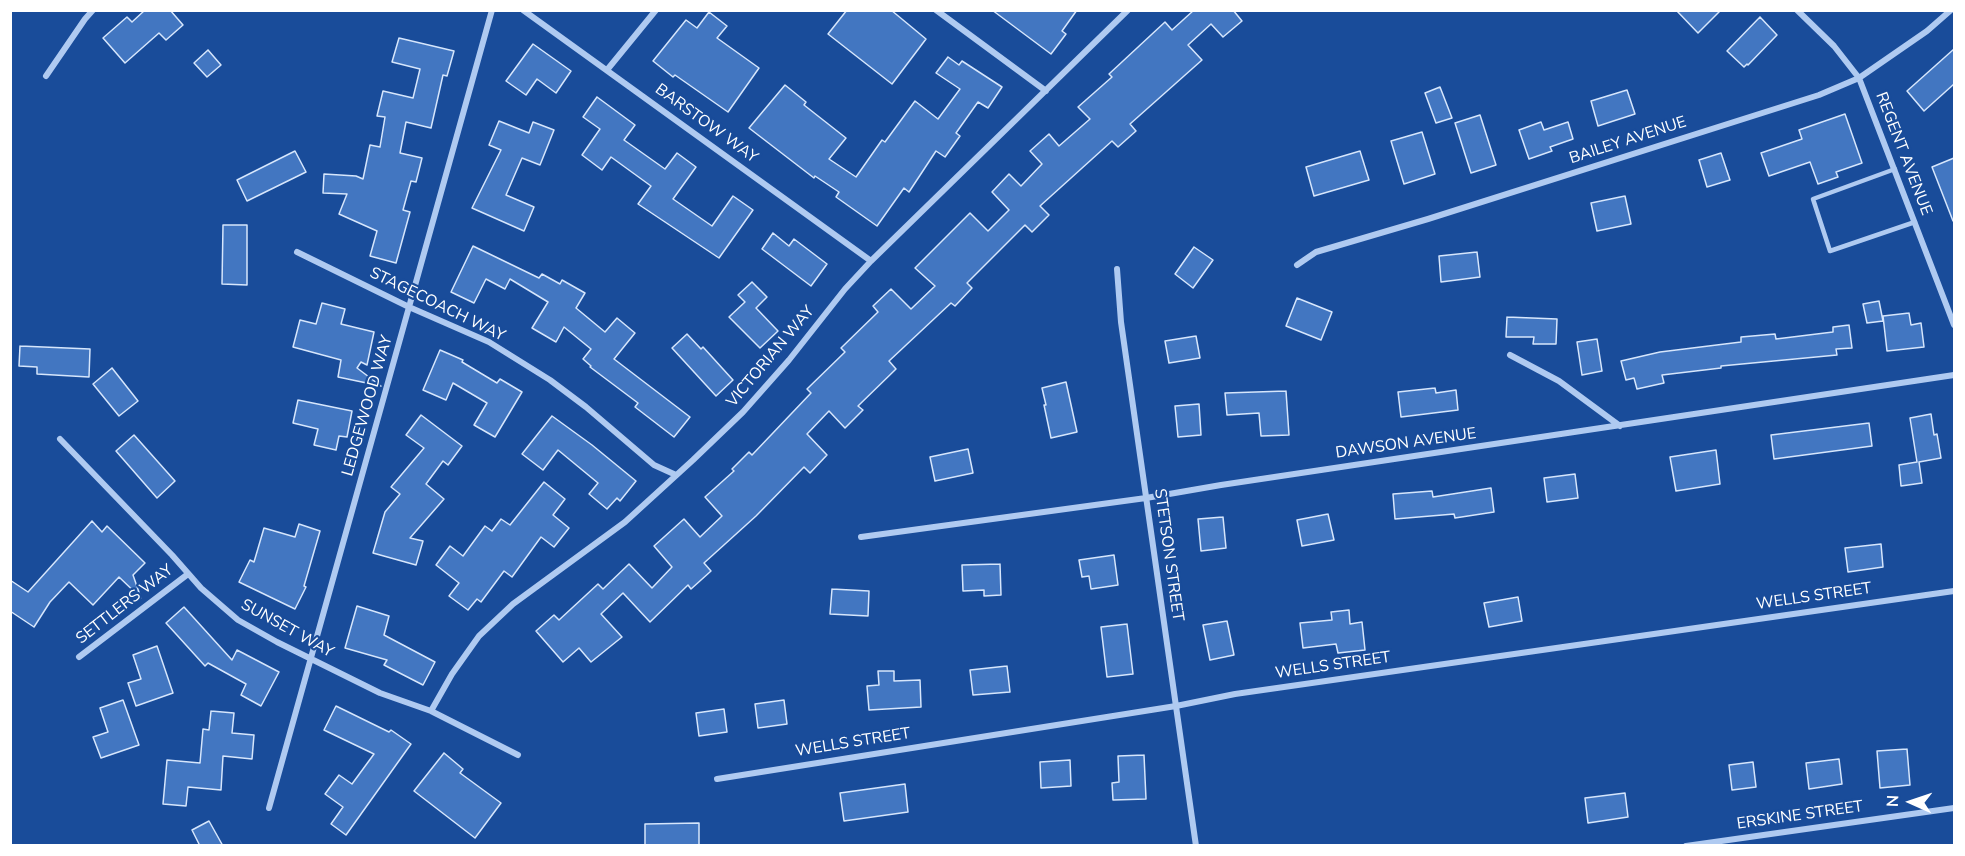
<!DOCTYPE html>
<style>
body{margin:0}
#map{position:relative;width:1965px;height:856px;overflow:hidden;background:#194c9a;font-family:"Nunito Sans",sans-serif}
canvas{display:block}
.frame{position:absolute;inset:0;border:12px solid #fff;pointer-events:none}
.north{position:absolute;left:1881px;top:772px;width:60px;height:60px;-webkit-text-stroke:4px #194c9a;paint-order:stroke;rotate:273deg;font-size:16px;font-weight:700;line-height:24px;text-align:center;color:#fff}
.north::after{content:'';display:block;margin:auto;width:21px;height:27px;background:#fff;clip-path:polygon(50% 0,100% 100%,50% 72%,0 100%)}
</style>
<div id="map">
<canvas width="1965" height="856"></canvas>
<div class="frame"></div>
<div class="north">N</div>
</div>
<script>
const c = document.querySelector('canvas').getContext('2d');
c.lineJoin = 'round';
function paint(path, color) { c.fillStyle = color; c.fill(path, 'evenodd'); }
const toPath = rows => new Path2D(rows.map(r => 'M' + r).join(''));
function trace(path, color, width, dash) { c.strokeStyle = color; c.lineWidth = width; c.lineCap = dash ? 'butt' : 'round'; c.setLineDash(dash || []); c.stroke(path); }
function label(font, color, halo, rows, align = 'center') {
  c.font = font + ' "Nunito Sans",sans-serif'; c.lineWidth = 4.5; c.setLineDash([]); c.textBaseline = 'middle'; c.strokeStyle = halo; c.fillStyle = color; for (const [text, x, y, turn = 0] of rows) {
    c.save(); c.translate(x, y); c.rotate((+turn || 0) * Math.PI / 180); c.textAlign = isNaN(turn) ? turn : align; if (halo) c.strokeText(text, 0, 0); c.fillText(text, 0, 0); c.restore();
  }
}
const building = toPath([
 [145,10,170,10,183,25,166,40,159,33,125,63,103,38,127,17,132,22,145,10],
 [847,10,891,10,926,39,892,84,828,34,847,10],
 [992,10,1077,10,1062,31,1066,34,1051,54,992,10],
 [1194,10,1233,10,1242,21,1223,37,1211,24,1188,45,1202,60,1130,124,1136,131,1118,147,1112,141,1040,206,1049,215,1032,232,1025,225,967,283,972,288,955,306,951,303,889,361,896,369,858,406,863,410,845,428,829,411,807,434,827,455,810,473,804,467,756,516,704,563,711,571,691,589,688,585,650,622,623,593,601,614,622,637,591,662,579,648,563,662,536,631,554,615,559,620,598,584,603,589,629,564,652,588,672,567,654,546,684,519,700,537,722,516,705,497,734,471,732,469,749,452,752,455,811,393,807,389,845,352,841,348,878,312,873,306,891,289,911,309,935,286,915,268,970,213,988,231,1009,210,992,192,1009,174,1021,186,1042,164,1030,151,1049,134,1059,146,1090,119,1078,107,1112,77,1109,74,1165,22,1172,30,1194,10],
 [1676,10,1721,10,1698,33,1676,10],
 [709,12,727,26,717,38,759,68,728,112,675,75,673,77,653,61,686,20,697,28,709,12],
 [1760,17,1777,35,1748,65,1747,64,1744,67,1727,51,1760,17],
 [399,38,454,51,447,76,443,75,431,128,406,122,400,153,422,158,416,182,411,181,403,210,410,212,396,263,370,256,377,231,339,214,347,194,323,193,324,174,356,176,363,179,370,145,380,147,385,117,377,116,383,91,413,98,420,69,392,62,399,38],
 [533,44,571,71,556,93,537,79,526,95,506,81,533,44],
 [1954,49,1954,84,1924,111,1907,91,1954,49],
 [208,50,221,65,207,77,194,63,208,50],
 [948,57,959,65,962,61,1002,87,988,108,978,102,956,133,960,136,945,157,936,151,909,192,904,188,877,226,836,197,839,192,815,176,814,178,749,128,785,85,806,102,804,105,846,138,829,159,856,177,882,140,885,142,915,101,938,119,960,89,936,73,948,57],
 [1440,87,1452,118,1436,123,1425,93,1440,87],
 [1627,90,1635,114,1598,126,1591,101,1627,90],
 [597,97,635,125,624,140,665,169,677,153,696,167,673,199,712,226,733,196,753,210,719,258,638,204,651,186,611,157,602,170,582,155,600,129,583,117,597,97],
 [1845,114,1862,163,1836,172,1838,177,1818,184,1810,162,1769,176,1761,153,1802,139,1799,130,1845,114],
 [1480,115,1496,165,1471,173,1455,123,1480,115],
 [499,121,529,133,533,122,554,130,540,165,522,158,506,195,534,207,524,231,472,208,501,150,489,145,499,121],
 [1541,122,1544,130,1568,122,1573,139,1550,147,1552,151,1529,159,1519,130,1541,122],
 [1422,132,1435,174,1404,184,1391,141,1422,132],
 [295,151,306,172,247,201,237,180,295,151],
 [1360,151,1369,180,1314,196,1306,167,1360,151],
 [1721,153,1730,180,1707,187,1699,160,1721,153],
 [1954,158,1954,221,1953,221,1932,167,1954,158],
 [1625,196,1631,224,1597,231,1591,203,1625,196],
 [223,225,247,225,247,285,222,284,223,225],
 [773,233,789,246,794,239,827,264,811,286,762,249,773,233],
 [473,246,539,278,542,274,560,284,562,280,585,293,576,308,605,332,617,318,635,333,614,359,690,417,674,437,635,407,638,403,590,367,591,366,583,359,591,349,564,327,556,342,532,328,548,302,510,279,505,289,486,279,474,303,451,292,473,246],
 [1194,247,1213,260,1193,288,1175,274,1194,247],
 [1477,252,1480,277,1441,282,1439,256,1477,252],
 [752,282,767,297,756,308,778,331,760,348,729,317,745,302,738,295,752,282],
 [1297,298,1332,312,1321,340,1286,326,1297,298],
 [1879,301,1883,321,1867,323,1863,304,1879,301],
 [322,303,345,309,341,324,374,332,367,365,361,362,357,368,381,386,338,377,341,360,293,347,300,320,316,324,322,303],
 [1909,313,1911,325,1921,323,1924,347,1887,351,1883,316,1909,313],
 [1507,317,1557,319,1556,344,1533,344,1534,337,1506,337,1507,317],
 [1849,325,1852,348,1836,349,1837,355,1721,366,1721,368,1662,375,1664,383,1637,389,1634,378,1626,380,1621,361,1660,352,1741,342,1741,337,1775,334,1776,339,1833,332,1833,327,1849,325],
 [687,334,701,349,703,347,733,380,716,396,672,348,687,334],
 [1196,336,1200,358,1169,363,1165,341,1196,336],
 [1597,339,1602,371,1582,375,1577,342,1597,339],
 [20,346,90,349,89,377,37,374,37,367,19,366,20,346],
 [440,350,463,360,462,362,497,383,500,379,522,392,495,437,474,425,487,403,453,383,446,400,423,390,440,350],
 [112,368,138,401,119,416,93,384,112,368],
 [1066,382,1077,432,1051,438,1044,405,1046,405,1042,388,1066,382],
 [1435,388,1436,393,1456,390,1458,410,1401,417,1398,392,1435,388],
 [1286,391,1289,435,1261,436,1259,413,1227,415,1225,393,1286,391],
 [298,400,352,411,347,437,339,436,336,450,314,445,318,429,293,423,298,400],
 [1199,404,1201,435,1178,437,1175,406,1199,404],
 [1931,414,1934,435,1937,434,1941,458,1919,462,1922,483,1901,486,1899,465,1917,462,1910,418,1931,414],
 [421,415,462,446,448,465,443,461,426,484,444,499,410,538,423,541,416,565,373,553,385,512,400,494,391,487,424,448,406,435,421,415],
 [552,416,592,445,636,481,620,501,617,498,607,509,589,494,598,483,558,450,543,470,522,454,552,416],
 [1869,423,1872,446,1774,459,1771,435,1869,423],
 [134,435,175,481,157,498,116,451,134,435],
 [968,449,973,473,935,481,930,457,968,449],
 [1716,450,1720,484,1676,491,1670,457,1716,450],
 [1575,474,1578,498,1547,502,1544,478,1575,474],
 [544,482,565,499,553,515,569,528,554,547,541,537,512,577,504,571,481,602,477,599,468,610,449,596,459,583,436,565,450,546,463,556,485,526,492,531,501,519,510,525,544,482],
 [1491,488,1494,512,1455,518,1454,514,1395,519,1393,494,1432,491,1433,497,1491,488],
 [1328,514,1334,540,1302,546,1297,520,1328,514],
 [1223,517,1226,548,1201,551,1198,519,1223,517],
 [92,521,102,532,107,526,145,563,133,575,141,598,119,577,93,605,69,582,50,602,34,627,10,611,10,580,28,592,92,521],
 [299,524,320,531,304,586,306,587,295,609,239,582,250,560,254,562,264,528,295,537,299,524],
 [1881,544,1883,567,1848,572,1845,548,1881,544],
 [1114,555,1118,585,1091,589,1089,576,1082,577,1079,560,1114,555],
 [1000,564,1001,595,984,596,984,590,963,591,962,565,1000,564],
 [832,589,869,591,868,616,830,614,832,589],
 [1518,597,1522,621,1489,627,1484,603,1518,597],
 [357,606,389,616,384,635,435,662,423,685,384,665,387,660,345,648,357,606],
 [184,607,232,660,237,650,279,672,261,706,241,695,246,684,208,663,205,666,166,623,184,607],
 [1349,610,1350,624,1362,622,1365,650,1338,653,1336,644,1303,648,1300,623,1332,620,1331,612,1349,610],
 [1227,621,1234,655,1210,660,1203,625,1227,621],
 [1127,624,1133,674,1107,677,1101,627,1127,624],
 [157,646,173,693,136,706,128,683,141,679,133,655,157,646],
 [1007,666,1010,692,973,695,970,670,1007,666],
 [878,671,894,671,894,681,920,680,921,707,869,710,867,686,879,685,878,671],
 [123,700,139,745,101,758,93,737,108,732,100,708,123,700],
 [784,700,787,724,758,728,755,704,784,700],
 [336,706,389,732,391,730,411,744,346,835,331,824,343,807,325,794,339,775,352,784,374,754,324,730,336,706],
 [724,709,727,732,699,736,696,713,724,709],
 [211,711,234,713,232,733,254,735,252,759,223,756,221,790,188,787,186,806,163,804,167,760,200,763,203,729,209,730,211,711],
 [1907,749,1910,785,1880,788,1877,751,1907,749],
 [444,753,463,769,460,773,501,803,475,838,414,791,444,753],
 [1144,755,1146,799,1113,800,1112,783,1119,782,1118,756,1144,755],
 [1839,759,1842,784,1809,789,1806,763,1839,759],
 [1070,760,1071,786,1041,788,1040,762,1070,760],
 [1753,762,1756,787,1732,790,1729,765,1753,762],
 [905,784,908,812,844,821,840,793,905,784],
 [1625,793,1628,817,1588,823,1585,798,1625,793],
 [209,821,223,846,200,846,192,830,209,821],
 [699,823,699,846,645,846,645,824,699,823]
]);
paint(building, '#4276c1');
trace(building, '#d6e6fc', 1.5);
trace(toPath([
 [1895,169,1813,199,1830,251,1915,222]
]), '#afcaf1', 4.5);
trace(toPath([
 [523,10,871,261],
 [936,10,1046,91],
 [1797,10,1834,46,1859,78,1954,325],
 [607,70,656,10],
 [46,76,85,19,93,10],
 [297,252,409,307,489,342,550,380,586,407,654,465,676,475],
 [1297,265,1316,252,1428,219,1819,95,1859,78,1927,31,1951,10],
 [1117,269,1121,322,1196,846],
 [1510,355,1559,381,1620,426],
 [60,439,172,555,201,588,238,620,277,642,380,693,431,711,518,755],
 [861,537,1146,498,1221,485,1954,375],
 [79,657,188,574],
 [431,711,452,674,479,636,513,604,625,522,693,460,743,412,789,360,845,289,871,261,1128,10],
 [717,779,1176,706,1235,694,1954,591],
 [269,808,492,10],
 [1686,846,1954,808]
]), '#afcaf1', 6);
label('16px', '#fff', '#194c9a', [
 ["BARSTOW WAY",706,124,36],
 ["BAILEY AVENUE",1628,141,-18],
 ["REGENT AVENUE",1903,154,69],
 ["STAGECOACH WAY",437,305,26],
 ["VICTORIAN WAY",771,357,-50],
 ["LEDGEWOOD WAY",368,406,-74],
 ["DAWSON AVENUE",1406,444,-8],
 ["STETSON STREET",1168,555,82],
 ["WELLS STREET",1814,597,-8],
 ["SETTLERS WAY",125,605,-38],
 ["SUNSET WAY",287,629,29],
 ["WELLS STREET",1333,666,-8],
 ["WELLS STREET",853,743,-9],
 ["ERSKINE STREET",1800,816,-8]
]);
</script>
